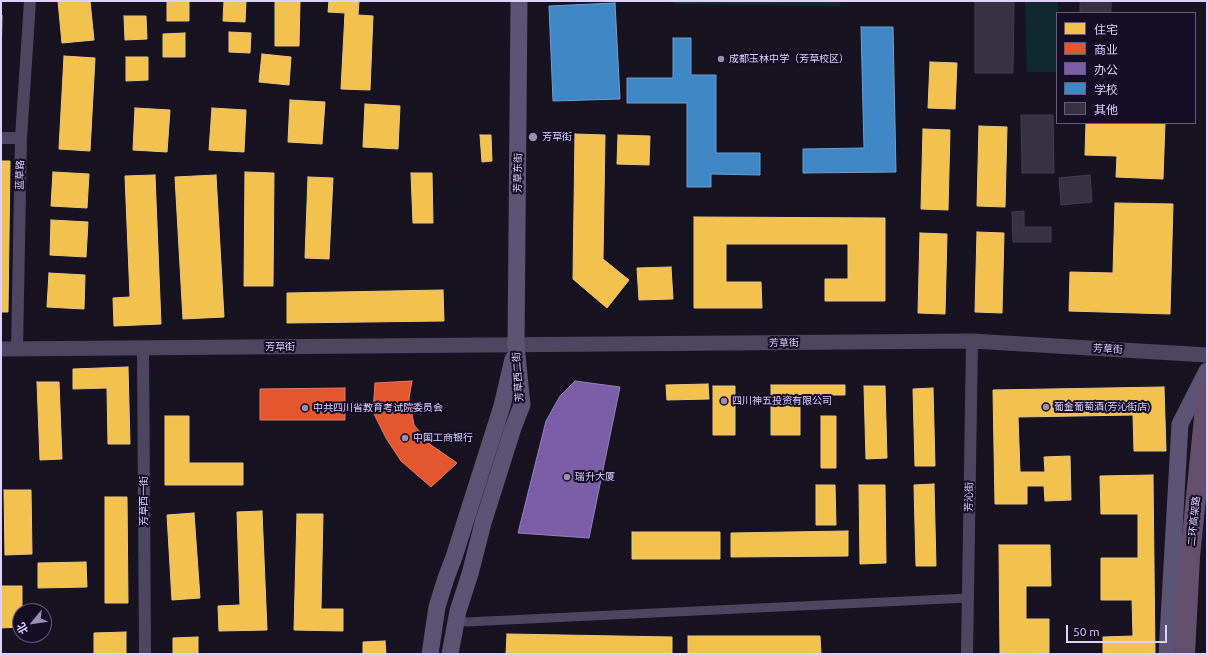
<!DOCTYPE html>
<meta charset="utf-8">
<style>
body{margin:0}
#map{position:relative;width:1208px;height:655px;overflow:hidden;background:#171320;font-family:Ubuntu,"Noto Sans SC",sans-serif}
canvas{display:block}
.frame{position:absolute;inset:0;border:2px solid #dfd2ff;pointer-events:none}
.legend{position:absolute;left:1056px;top:12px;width:140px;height:112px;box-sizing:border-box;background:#150d26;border:1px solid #665c7d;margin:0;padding:5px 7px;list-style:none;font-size:12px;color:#dfd2ff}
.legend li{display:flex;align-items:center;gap:8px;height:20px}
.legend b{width:20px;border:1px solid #665c7d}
.north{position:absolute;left:12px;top:603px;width:40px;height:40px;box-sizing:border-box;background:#150d26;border:1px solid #665c7d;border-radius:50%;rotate:241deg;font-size:11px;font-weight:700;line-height:16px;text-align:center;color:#dfd2ff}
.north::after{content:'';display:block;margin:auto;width:14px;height:18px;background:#998fb1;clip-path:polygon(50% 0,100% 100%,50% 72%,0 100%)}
.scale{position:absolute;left:1066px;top:625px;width:101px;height:18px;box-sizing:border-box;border:2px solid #dfd2ff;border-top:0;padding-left:5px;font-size:12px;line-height:14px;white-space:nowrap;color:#dfd2ff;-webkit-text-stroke:3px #150d26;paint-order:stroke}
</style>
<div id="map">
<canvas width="1208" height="655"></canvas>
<div class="frame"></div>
<ul class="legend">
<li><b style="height:11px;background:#f2c14e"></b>住宅</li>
<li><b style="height:11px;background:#e4572e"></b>商业</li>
<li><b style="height:11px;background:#7b5ea7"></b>办公</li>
<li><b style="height:11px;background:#3f88c5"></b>学校</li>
<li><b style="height:11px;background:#373142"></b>其他</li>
</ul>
<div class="north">北</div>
<div class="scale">50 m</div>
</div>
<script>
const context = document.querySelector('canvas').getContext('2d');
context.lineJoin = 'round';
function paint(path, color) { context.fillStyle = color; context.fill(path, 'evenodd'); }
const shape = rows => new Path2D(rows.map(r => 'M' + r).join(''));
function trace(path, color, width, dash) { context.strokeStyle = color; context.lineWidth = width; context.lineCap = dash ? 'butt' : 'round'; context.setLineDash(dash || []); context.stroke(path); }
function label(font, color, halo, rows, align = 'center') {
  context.font = font + ' Ubuntu,"Noto Sans SC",sans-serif'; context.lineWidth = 4; context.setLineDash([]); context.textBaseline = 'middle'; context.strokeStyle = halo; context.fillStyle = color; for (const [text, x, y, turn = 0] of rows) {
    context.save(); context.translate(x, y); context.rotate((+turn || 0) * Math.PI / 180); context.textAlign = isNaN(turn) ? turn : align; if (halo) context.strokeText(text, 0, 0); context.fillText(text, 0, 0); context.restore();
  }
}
paint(shape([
 [674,1,840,1,840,6,674,4],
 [1025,1,1058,1,1057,72,1027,72]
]), '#10292e');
const homes = shape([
 [58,1,90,1,94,40,62,43,58,1],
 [167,1,189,1,189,21,167,21,167,1],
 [224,1,246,2,245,22,223,21,224,1],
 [275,1,300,1,299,46,275,46,275,1],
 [329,1,359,1,358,15,373,16,370,90,341,89,345,13,328,12,329,1],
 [1,15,2,15,1,64,1,15],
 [124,16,146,16,147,39,125,40,124,16],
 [229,32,251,33,250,53,229,52,229,32],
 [185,33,185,57,163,57,163,34,185,33],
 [262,54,291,57,289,85,259,82,262,54],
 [64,56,95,58,90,151,59,149,64,56],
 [126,57,148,57,148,80,126,81,126,57],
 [930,62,957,63,955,109,928,108,930,62],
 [290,100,325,102,322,144,288,142,290,100],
 [365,104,400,106,398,149,363,147,365,104],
 [135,108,170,110,167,152,133,150,135,108],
 [212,108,246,110,244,152,209,150,212,108],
 [1086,123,1165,123,1163,179,1116,177,1117,156,1085,155,1086,123],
 [979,126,1007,127,1005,207,977,206,979,126],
 [923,129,950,130,948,210,921,209,923,129],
 [575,134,605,135,603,259,629,280,607,308,573,279,575,134],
 [480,135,491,135,492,161,482,162,480,135],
 [618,135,650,136,649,165,617,164,618,135],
 [1,161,10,161,8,312,1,312,1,161],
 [53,172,89,174,87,208,51,206,53,172],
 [245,172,274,173,273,286,244,286,245,172],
 [411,173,432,173,433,223,413,223,411,173],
 [155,175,161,324,114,326,113,298,130,297,125,176,155,175],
 [216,175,224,317,183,319,175,177,216,175],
 [308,177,333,178,329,259,305,258,308,177],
 [1115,203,1173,204,1170,314,1069,311,1070,272,1113,273,1115,203],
 [694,217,885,218,885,301,825,301,825,279,848,279,848,244,726,244,726,282,761,282,762,308,694,308,694,217],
 [51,220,88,222,86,257,50,255,51,220],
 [977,232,1004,233,1002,313,975,312,977,232],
 [920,233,947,234,945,314,918,313,920,233],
 [671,267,673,299,639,300,637,268,671,267],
 [49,273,85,275,84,309,47,307,49,273],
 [443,290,444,321,287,323,287,293,443,290],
 [128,367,130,444,108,444,107,388,73,389,73,369,128,367],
 [37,382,59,382,62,459,40,460,37,382],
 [708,384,709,399,667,400,666,385,708,384],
 [771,385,845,385,845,395,800,395,800,435,771,435,771,385],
 [713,386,735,386,735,435,713,435,713,386],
 [864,386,885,386,887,458,866,459,864,386],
 [1164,387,1166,451,1134,451,1133,415,1018,417,1020,472,1045,472,1044,457,1070,456,1071,500,1045,501,1044,486,1027,486,1027,504,995,504,993,390,1164,387],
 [933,388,935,466,915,466,913,389,933,388],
 [165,416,189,416,189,463,243,463,243,485,165,485,165,416],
 [821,416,836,416,836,468,821,468,821,416],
 [1153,475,1155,654,1103,654,1103,637,1133,636,1132,600,1101,600,1101,558,1138,558,1138,514,1101,514,1100,476,1153,475],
 [934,484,936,566,916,566,914,485,934,484],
 [816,485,835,485,836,525,816,525,816,485],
 [859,485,885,485,886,563,860,564,859,485],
 [4,490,31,490,32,554,5,555,4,490],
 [105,497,127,497,128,603,105,603,105,497],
 [262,511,267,630,219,631,218,606,240,605,237,512,262,511],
 [194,513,200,598,172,600,167,515,194,513],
 [297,514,323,514,321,609,343,609,343,631,294,630,297,514],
 [848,531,848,556,731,557,731,533,848,531],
 [632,532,720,532,720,559,632,559,632,532],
 [999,545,1050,545,1051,586,1026,586,1026,619,1049,619,1049,654,1000,654,999,545],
 [86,562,87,587,38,588,38,563,86,562],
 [1,586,22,586,22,611,20,611,20,627,1,628,1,586],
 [126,632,126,654,94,654,94,633,126,632],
 [507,634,672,637,672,654,506,654,507,634],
 [688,636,820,636,821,654,688,654,688,636],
 [198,637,198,654,173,654,173,638,198,637],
 [385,641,386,654,363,654,363,642,385,641]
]);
paint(homes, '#f2c14e');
trace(homes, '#ecc683', 1);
const shops = shape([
 [412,381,409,398,414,425,431,445,457,463,431,487,401,461,386,438,373,412,375,383,412,381],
 [345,388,345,420,260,420,260,389,345,388]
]);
paint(shops, '#e4572e');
trace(shops, '#e27c6d', 1);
const offices = shape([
 [575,381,620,387,589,538,518,533,546,421,560,396,575,381]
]);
paint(offices, '#7b5ea7');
trace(offices, '#9981c1', 1);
const schools = shape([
 [615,3,620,99,553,101,549,6,615,3],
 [861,27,893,27,896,172,803,173,803,149,864,148,861,27],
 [673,38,691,38,691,75,716,75,716,153,760,153,760,175,711,174,711,187,687,187,687,103,627,103,627,78,673,78,673,38]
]);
paint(schools, '#3f88c5');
trace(schools, '#6f9ed6', 1);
const building = shape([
 [975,1,1014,1,1013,73,975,73,975,1],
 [1080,1,1111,1,1111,13,1080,13,1080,1],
 [1021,115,1053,115,1054,173,1022,173,1021,115],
 [1090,175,1092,202,1061,205,1059,178,1090,175],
 [1024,211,1024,227,1051,227,1051,242,1013,242,1012,212,1024,211]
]);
paint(building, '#373142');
trace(building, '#453d55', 1);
trace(shape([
 [466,622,968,598]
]), '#4d4661', 9);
trace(shape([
 [1,138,21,138],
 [143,348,145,654],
 [17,350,21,138,30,1],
 [967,654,972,341]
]), '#4d4661', 12);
trace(shape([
 [1,349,972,341,1207,355]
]), '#4d4661', 15);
trace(shape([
 [430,654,437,607,446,578,454,557,502,406,513,359],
 [450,654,458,611,470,574,483,523,513,428,522,405,516,345,519,1],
 [1167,654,1180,424,1207,371]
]), '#5b5474', 17);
trace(shape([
 [1185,654,1190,557,1207,388]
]), '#64506c', 20);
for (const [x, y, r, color] of [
 [721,59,4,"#998fb1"],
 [533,137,5,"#998fb1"],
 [724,401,4,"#998fb1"],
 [1046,407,4,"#998fb1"],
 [305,408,4,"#998fb1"],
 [405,438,4,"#998fb1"],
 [567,477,4,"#998fb1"]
]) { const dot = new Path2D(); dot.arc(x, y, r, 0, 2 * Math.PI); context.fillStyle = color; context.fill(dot); trace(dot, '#150d26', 1.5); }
label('10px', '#dfd2ff', '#150d26', [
 ["成都玉林中学（芳草校区）",729,59],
 ["芳草街",542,137],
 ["四川神五投资有限公司",732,401],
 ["葡金葡萄酒(芳沁街店)",1054,407],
 ["中共四川省教育考试院委员会",313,408],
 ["中国工商银行",413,438],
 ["瑞升大厦",575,477]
], 'left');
label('10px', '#dfd2ff', '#150d26', [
 ["芳草东街",518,173,-89],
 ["蓝草路",20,175,-89],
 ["芳草街",784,343,-1],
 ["芳草街",280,347],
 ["芳草街",1108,349,3],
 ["芳草西二街",518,377,-94],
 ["芳沁街",969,497,-89],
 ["芳草西一街",144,501,-90],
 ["二环高架路",1194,521,-84]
]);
</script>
